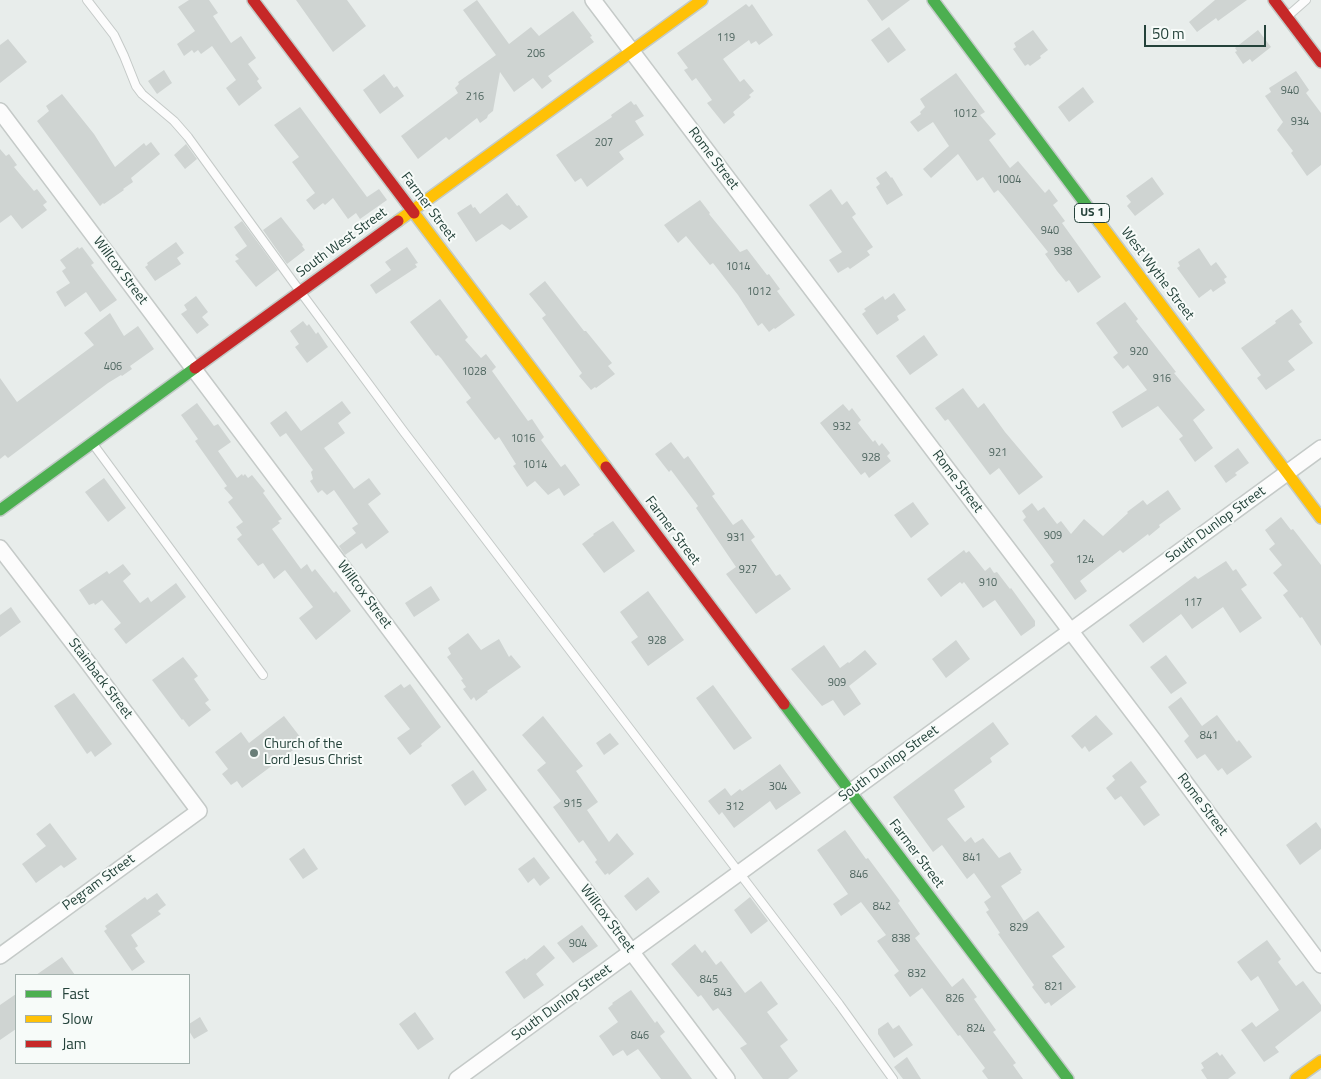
<!DOCTYPE html>
<style>
body{margin:0}
#map{position:relative;width:1321px;height:1079px;overflow:hidden;background:#e8edeb;font-family:"Titillium Web",sans-serif}
canvas{display:block}
.legend{position:absolute;left:15px;top:974px;width:175px;height:90px;box-sizing:border-box;background:#f7fbf9;border:1px solid #a3b1ad;margin:0;padding:6px 9px;list-style:none;font-size:15px;color:#24423a}
.legend li{display:flex;align-items:center;gap:10px;height:25px}
.legend b{width:25px;border:1px solid #a3b1ad}
.scale{position:absolute;left:1144px;top:25px;width:122px;height:22px;box-sizing:border-box;border:2px solid #24423a;border-top:0;padding-left:6px;font-size:15px;line-height:18px;white-space:nowrap;color:#24423a;-webkit-text-stroke:4px #f7fbf9;paint-order:stroke}
</style>
<div id="map">
<canvas width="1321" height="1079"></canvas>
<ul class="legend">
<li><b style="height:6px;background:#4caf50"></b>Fast</li>
<li><b style="height:6px;background:#ffc107"></b>Slow</li>
<li><b style="height:6px;background:#c62828"></b>Jam</li>
</ul>
<div class="scale">50 m</div>
</div>
<script>
const context = document.querySelector('canvas').getContext('2d');
context.lineJoin = 'round';
function paint(path, color) { context.fillStyle = color; context.fill(path, 'evenodd'); }
const shape = rows => new Path2D(rows.map(r => 'M' + r).join(''));
function trace(path, color, width, dash) { context.strokeStyle = color; context.lineWidth = width; context.lineCap = dash ? 'butt' : 'round'; context.setLineDash(dash || []); context.stroke(path); }
function label(font, color, halo, rows, align = 'center') {
  context.font = font + ' "Titillium Web",sans-serif'; context.lineWidth = 4; context.setLineDash([]); context.textBaseline = 'middle'; context.strokeStyle = halo; context.fillStyle = color; for (const [text, x, y, turn = 0] of rows) {
    context.save(); context.translate(x, y); context.rotate((+turn || 0) * Math.PI / 180); context.textAlign = isNaN(turn) ? turn : align; if (halo) context.strokeText(text, 0, 0); context.fillText(text, 0, 0); context.restore();
  }
}
paint(shape([
 [189,0,209,0,218,13,213,16,231,43,241,36,256,58,248,64,259,79,257,81,262,88,239,106,226,88,236,80,212,46,201,54,198,50,194,53,192,50,184,56,177,44,195,31,178,7],
 [296,0,347,0,366,26,333,52],
 [477,0,509,44,531,27,539,36,573,11,592,36,590,37,594,42,548,76,552,81,542,89,533,78,514,92,500,72,493,111,488,115,487,118,480,123,477,118,449,140,446,137,418,159,401,136,458,93,455,88,459,84,458,82,496,55,463,10],
 [867,0,910,0,882,21],
 [1215,0,1247,0,1218,21,1216,18,1197,32,1189,22],
 [746,4,749,7,752,4,773,35,759,45,756,41,751,44,749,40,723,59,740,82,744,79,754,91,749,95,751,97,733,112,735,115,724,124,707,103,712,100,696,78,692,81,684,70,688,68,677,53],
 [889,27,906,50,888,63,871,40],
 [1033,30,1048,50,1040,56,1041,58,1030,66,1028,64,1025,66,1013,49,1016,47,1014,43],
 [1258,30,1271,47,1252,62,1250,59,1243,64,1235,52,1237,51,1235,48],
 [8,39,27,62,0,83,0,45],
 [164,70,172,83,157,94,148,81],
 [1296,71,1309,90,1306,93,1321,113,1321,165,1307,176,1291,153,1293,151,1277,130,1283,122,1265,96,1271,92,1269,88],
 [956,73,985,112,980,115,996,134,989,140,1010,168,1018,161,1045,193,1049,189,1058,201,1053,205,1065,221,1062,223,1101,277,1078,293,1069,280,1066,282,1057,271,1045,254,1048,252,1004,197,998,190,994,193,983,177,977,181,958,154,931,178,923,169,949,146,933,122,918,132,910,122,921,114,920,112,925,107,920,99],
 [384,74,394,88,397,86,404,96,380,114,363,90],
 [1083,87,1094,102,1069,122,1058,107],
 [62,94,94,134,115,167,144,143,146,146,151,142,160,154,131,178,133,182,123,189,124,190,104,204,103,203,100,206,37,121,49,111,46,106],
 [631,101,634,105,636,104,644,116,635,121,644,135,619,152,624,159,587,187,581,178,575,182,556,155,612,117,611,115],
 [300,107,367,197,379,189,387,200,360,219,356,213,348,219,333,198,325,205,323,203,314,210,306,200,315,193,292,162,299,157,274,125],
 [186,144,197,159,185,169,174,155],
 [0,149,6,156,9,154,17,165,14,167,34,191,37,189,47,202,43,205,47,210,22,229,11,215,0,223],
 [886,171,891,178,892,177,903,195,887,205,876,187,880,184,876,178],
 [1152,177,1164,194,1135,216,1127,206,1131,202,1126,196],
 [831,189,842,205,847,201,856,214,852,217,873,247,867,251,870,255,850,269,848,267,838,273,829,260,842,252,809,205],
 [507,193,517,206,519,205,528,217,510,230,502,224,476,242,457,213,471,204,473,208,475,207,480,214],
 [700,200,710,213,709,214,740,252,747,249,767,275,769,274,780,289,777,291,795,315,775,329,774,328,769,332,762,323,758,326,738,295,713,263,710,265,686,236,678,243,664,225],
 [281,217,303,245,302,246,305,250,287,264,263,230],
 [242,221,278,270,256,287,235,261,239,259,235,255,247,246,234,227],
 [176,242,184,253,177,258,181,264,155,281,145,267,148,265,147,263],
 [78,247,79,249,82,247,94,263,91,265,117,300,100,312,86,292,65,307,56,292,70,283,62,271,66,268,60,260],
 [407,247,418,263,415,264,417,267,376,294,370,285,391,270,385,262],
 [1199,248,1211,266,1216,262,1227,277,1224,279,1226,283,1213,292,1211,289,1199,298,1177,268,1180,266,1178,262],
 [545,281,584,331,586,331,612,363,608,366,615,374,596,388,595,387,591,390,579,376,582,373,542,318,546,315,529,294],
 [894,293,906,310,897,316,899,320,877,335,862,314,866,311,864,309,883,296,885,300],
 [196,296,208,312,202,317,209,325,197,334,181,314,187,310,184,305],
 [440,299,468,337,465,340,481,358,486,354,496,367,492,371,528,421,532,419,544,437,541,440,561,467,565,464,576,479,580,485,564,496,559,488,548,495,535,481,527,487,513,466,516,464,499,437,495,440,466,402,471,398,441,358,438,355,436,356,410,322],
 [1125,302,1138,319,1136,321,1176,372,1174,373,1205,410,1193,420,1213,448,1195,462,1179,439,1183,436,1158,406,1122,428,1112,412,1147,390,1128,365,1123,369,1113,357,1118,353,1096,323],
 [1292,309,1302,322,1299,324,1313,343,1288,361,1295,370,1266,390,1257,378,1261,375,1241,348,1276,323,1275,321],
 [110,313,124,336,138,326,154,349,130,366,132,369,122,376,121,375,108,383,8,458,5,455,0,459,0,378,17,402,94,345,84,333],
 [303,321,307,326,309,324,316,334,318,332,328,347,307,363,295,347,299,344,290,331],
 [924,335,938,355,910,375,896,356],
 [963,388,978,408,984,403,1005,432,1043,477,1019,495,999,468,990,475,948,419,945,421,935,408],
 [342,401,351,413,338,423,345,433,324,448,354,489,369,478,381,494,368,504,389,532,366,549,362,543,345,555,339,546,356,533,352,528,358,524,334,490,327,495,322,490,318,493,310,481,313,479,311,472,313,470,286,433,280,437,270,423,286,411,301,431],
 [197,403,214,426,218,424,231,442,218,451,237,478,242,474,243,476,245,474,248,478,252,475,265,491,263,493,282,519,278,521,280,523,272,529,301,569,307,564,312,572,315,569,334,593,336,591,351,611,316,640,299,618,313,607,285,570,274,579,263,563,258,566,237,539,242,535,236,527,243,522,228,502,233,498,224,488,227,486,195,441,198,439,181,415],
 [843,404,849,411,852,408,861,420,858,423,873,442,875,440,879,446,882,443,890,453,887,456,891,461,869,478,865,472,861,475,820,423],
 [671,442,684,459,688,456,715,494,712,496,733,525,742,519,755,537,751,540,776,576,780,574,791,589,756,614,726,574,736,567,696,508,698,506,671,470,669,472,655,454],
 [1238,448,1249,463,1235,473,1237,475,1226,483,1214,466],
 [104,478,126,508,108,522,85,492],
 [1168,490,1181,509,1159,525,1160,527,1149,536,1148,534,1123,553,1120,550,1080,581,1087,591,1075,600,1050,565,1054,562,1023,520,1026,517,1022,511,1032,503,1038,511,1044,507,1057,524,1061,521,1071,534,1084,519,1103,536,1128,513,1127,512,1143,500,1147,505],
 [913,502,929,524,911,538,894,515],
 [1281,517,1291,530,1293,529,1321,565,1321,646,1302,617,1300,618,1283,595,1288,591,1273,573,1282,565,1269,549,1275,544,1265,530],
 [613,521,635,551,604,573,582,544,594,535,593,534],
 [964,550,966,553,969,551,985,571,990,567,994,573,997,572,1010,589,1011,588,1035,621,1035,626,1021,636,995,600,983,608,964,582,962,584,960,582,941,597,927,579],
 [1226,561,1233,571,1236,569,1247,585,1241,589,1262,618,1240,633,1223,607,1192,629,1181,614,1143,643,1129,625,1195,576,1198,579],
 [123,564,131,574,123,581,140,603,148,597,151,602,176,583,186,597,126,644,114,629,121,623,102,600,95,605,94,603,89,605,79,590,107,571,109,574],
 [431,586,440,600,414,617,405,603],
 [648,591,684,640,648,666,631,642,638,637,620,612],
 [11,607,21,622,0,637,0,615],
 [468,633,481,650,499,639,509,657,511,655,521,667,487,691,488,692,476,701,474,697,471,700,463,689,466,687,461,680,463,679,447,657,451,654,448,648],
 [956,640,970,659,946,678,932,659],
 [824,645,840,668,848,662,849,663,865,650,877,664,849,686,861,704,844,716,833,700,822,706,791,669],
 [1166,655,1187,683,1171,694,1150,667],
 [183,657,198,676,194,679,209,700,205,703,211,710,189,727,183,719,182,720,152,680],
 [401,684,404,688,410,684,441,727,421,744,422,746,410,755,397,738,410,729,384,696],
 [713,685,752,738,734,750,696,698],
 [74,693,112,744,95,757,91,751,87,754,54,706],
 [1181,697,1202,726,1217,715,1237,742,1239,740,1252,757,1227,775,1222,768,1218,771,1205,754,1197,759,1184,741,1189,736,1168,707],
 [1096,715,1113,734,1089,752,1085,746,1082,749,1071,736],
 [284,716,304,742,242,788,237,781,231,785,222,774,228,769,215,752,241,732,249,743],
 [543,716,583,766,576,771,598,802,587,810,609,842,617,833,634,854,609,875,608,873,605,875,595,862,597,860,583,840,579,843,553,807,561,801,537,770,546,763,522,735],
 [993,722,1009,744,990,758,992,762,954,790,965,807,947,819,965,842,971,837,975,843,983,838,999,858,1010,852,1022,870,1020,871,1021,873,1001,886,1024,921,1038,911,1065,947,1052,956,1076,987,1051,1006,1049,1002,1045,1004,1032,987,1034,985,998,934,1000,933,986,912,989,910,984,902,991,897,974,873,967,879,942,845,933,852,893,797],
 [610,733,619,744,604,755,596,743],
 [1131,761,1147,782,1140,787,1160,815,1144,826,1121,796,1115,800,1106,788,1115,780,1112,776],
 [780,764,801,793,776,810,770,801,734,828,722,812,719,815,708,801,725,788,731,796,740,789,742,791],
 [473,770,487,790,465,806,451,785],
 [1316,822,1321,829,1321,849,1300,865,1286,845],
 [50,823,77,859,64,868,61,865,36,883,22,864,46,846,36,834],
 [845,830,866,859,868,858,900,901,898,903,920,934,915,938,952,987,963,978,977,997,974,999,996,1030,993,1032,1016,1063,1013,1065,1023,1079,988,1079,982,1071,985,1068,960,1035,958,1036,922,988,910,997,894,975,899,971,877,941,886,935,861,902,841,916,833,904,848,894,817,850],
 [304,848,318,869,303,879,289,859],
 [534,857,550,878,540,886,534,878,528,883,518,869],
 [648,877,660,892,636,911,624,896],
 [157,893,166,905,158,911,161,914,131,935,138,946,135,948,145,962,132,971,104,931,107,929,105,926,145,897,147,900],
 [750,897,768,921,751,934,734,910],
 [582,925,598,946,573,963,557,943],
 [1267,940,1281,959,1278,962,1296,986,1303,981,1321,1005,1321,1011,1275,1047,1279,1052,1264,1062,1241,1030,1252,1022,1256,1027,1279,1010,1258,976,1251,981,1237,962],
 [695,944,702,953,705,950,716,965,721,961,745,993,761,981,778,1004,767,1012,788,1040,780,1046,798,1071,788,1079,763,1079,740,1048,747,1044,718,1008,713,1011,701,995,698,997,671,964],
 [544,945,555,958,536,974,544,985,524,999,505,972,525,958,526,960],
 [62,957,75,975,36,975],
 [631,990,655,1023,657,1021,665,1032,660,1036,692,1079,661,1079,638,1049,627,1056,623,1050,613,1056,599,1036,618,1022,608,1008,613,1004,612,1003],
 [16,994,16,1029,0,1040,0,1005],
 [415,1012,434,1039,418,1050,399,1024],
 [200,1017,208,1031,194,1039,189,1031,189,1024],
 [888,1022,893,1029,899,1025,913,1045,894,1058,878,1034,878,1029],
 [1217,1052,1220,1056,1222,1054,1236,1073,1228,1079,1207,1079,1201,1070,1204,1068,1201,1063],
 [907,1057,921,1079,903,1079,894,1067]
]), '#cfd4d2');
const lane = shape([
 [87,0,114,35,124,56,136,86,142,94,174,121,188,137,291,279,404,432,839,1004,893,1079],
 [1289,15,1306,0],
 [93,444,263,675]
]);
const street = shape([
 [593,0,939,458,1152,738,1321,965],
 [0,111,727,1079],
 [0,548,89,664,199,811,0,956],
 [457,1079,1321,448]
]);
const fast = shape([
 [933,0,1099,222],
 [0,510,195,368],
 [784,704,1068,1079]
]);
const slow = shape([
 [414,213,606,467],
 [398,221,702,0],
 [1099,222,1321,518],
 [1296,1079,1321,1061]
]);
const jam = shape([
 [253,0,414,213],
 [1274,0,1321,62],
 [195,368,398,221],
 [606,467,784,704]
]);
trace(lane, '#c5cac8', 10);
trace(street, '#c5cac8', 18);
trace(fast, '#c3cbc8', 14);
trace(slow, '#c3cbc8', 14);
trace(jam, '#c3cbc8', 14);
trace(lane, '#fcfcfc', 8);
trace(street, '#fcfcfc', 15);
trace(fast, '#4caf50', 11);
trace(slow, '#ffc107', 11);
trace(jam, '#c62828', 11);
for (const [x, y, r, color] of [
 [254,753,5,"#697e78"]
]) { const dot = new Path2D(); dot.arc(x, y, r, 0, 2 * Math.PI); context.fillStyle = color; context.fill(dot); trace(dot, '#f7fbf9', 2); }
label('11px', '#506761', null, [
 ["119",726,38],
 ["206",536,54],
 ["940",1290,91],
 ["216",475,97],
 ["1012",965,114],
 ["934",1300,122],
 ["207",604,143],
 ["1004",1009,180],
 ["940",1050,231],
 ["938",1063,252],
 ["1014",738,267],
 ["1012",759,292],
 ["920",1139,352],
 ["406",113,367],
 ["1028",474,372],
 ["916",1162,379],
 ["932",842,427],
 ["1016",523,439],
 ["921",998,453],
 ["928",871,458],
 ["1014",535,465],
 ["909",1053,536],
 ["931",736,538],
 ["124",1085,560],
 ["927",748,570],
 ["910",988,583],
 ["117",1193,603],
 ["928",657,641],
 ["909",837,683],
 ["841",1209,736],
 ["304",778,787],
 ["915",573,804],
 ["312",735,807],
 ["841",972,858],
 ["846",859,875],
 ["842",882,907],
 ["829",1019,928],
 ["838",901,939],
 ["904",578,944],
 ["832",917,974],
 ["845",709,980],
 ["821",1054,987],
 ["843",723,993],
 ["826",955,999],
 ["824",976,1029],
 ["846",640,1036]
]);
for (const [x, y, w] of [
 [1092,213,35]
]) { const box = new Path2D(); box.roundRect(x - w / 2, y - 9.5, w, 19, 4); context.fillStyle = '#f7fbf9'; context.fill(box); trace(box, '#24423a', 1); }
label('bold 12px', '#24423a', null, [
 ["US 1",1092,213]
]);
label('14px', '#24423a', '#f7fbf9', [
 ["Rome Street",713,159,53],
 ["Farmer Street",428,207,53],
 ["South West Street",342,243,-36],
 ["Willcox Street",120,271,53],
 ["West Wythe Street",1157,274,53],
 ["Rome Street",957,482,53],
 ["South Dunlop Street",1216,525,-36],
 ["Farmer Street",672,531,53],
 ["Willcox Street",364,595,53],
 ["Stainback Street",100,679,53],
 ["South Dunlop Street",889,764,-36],
 ["Rome Street",1202,805,53],
 ["Farmer Street",916,854,53],
 ["Pegram Street",99,883,-36],
 ["Willcox Street",607,919,53],
 ["South Dunlop Street",562,1003,-36]
]);
label('14px', '#24423a', '#f7fbf9', [
 ["Church of the",264,745],
 ["Lord Jesus Christ",264,761]
], 'left');
</script>
